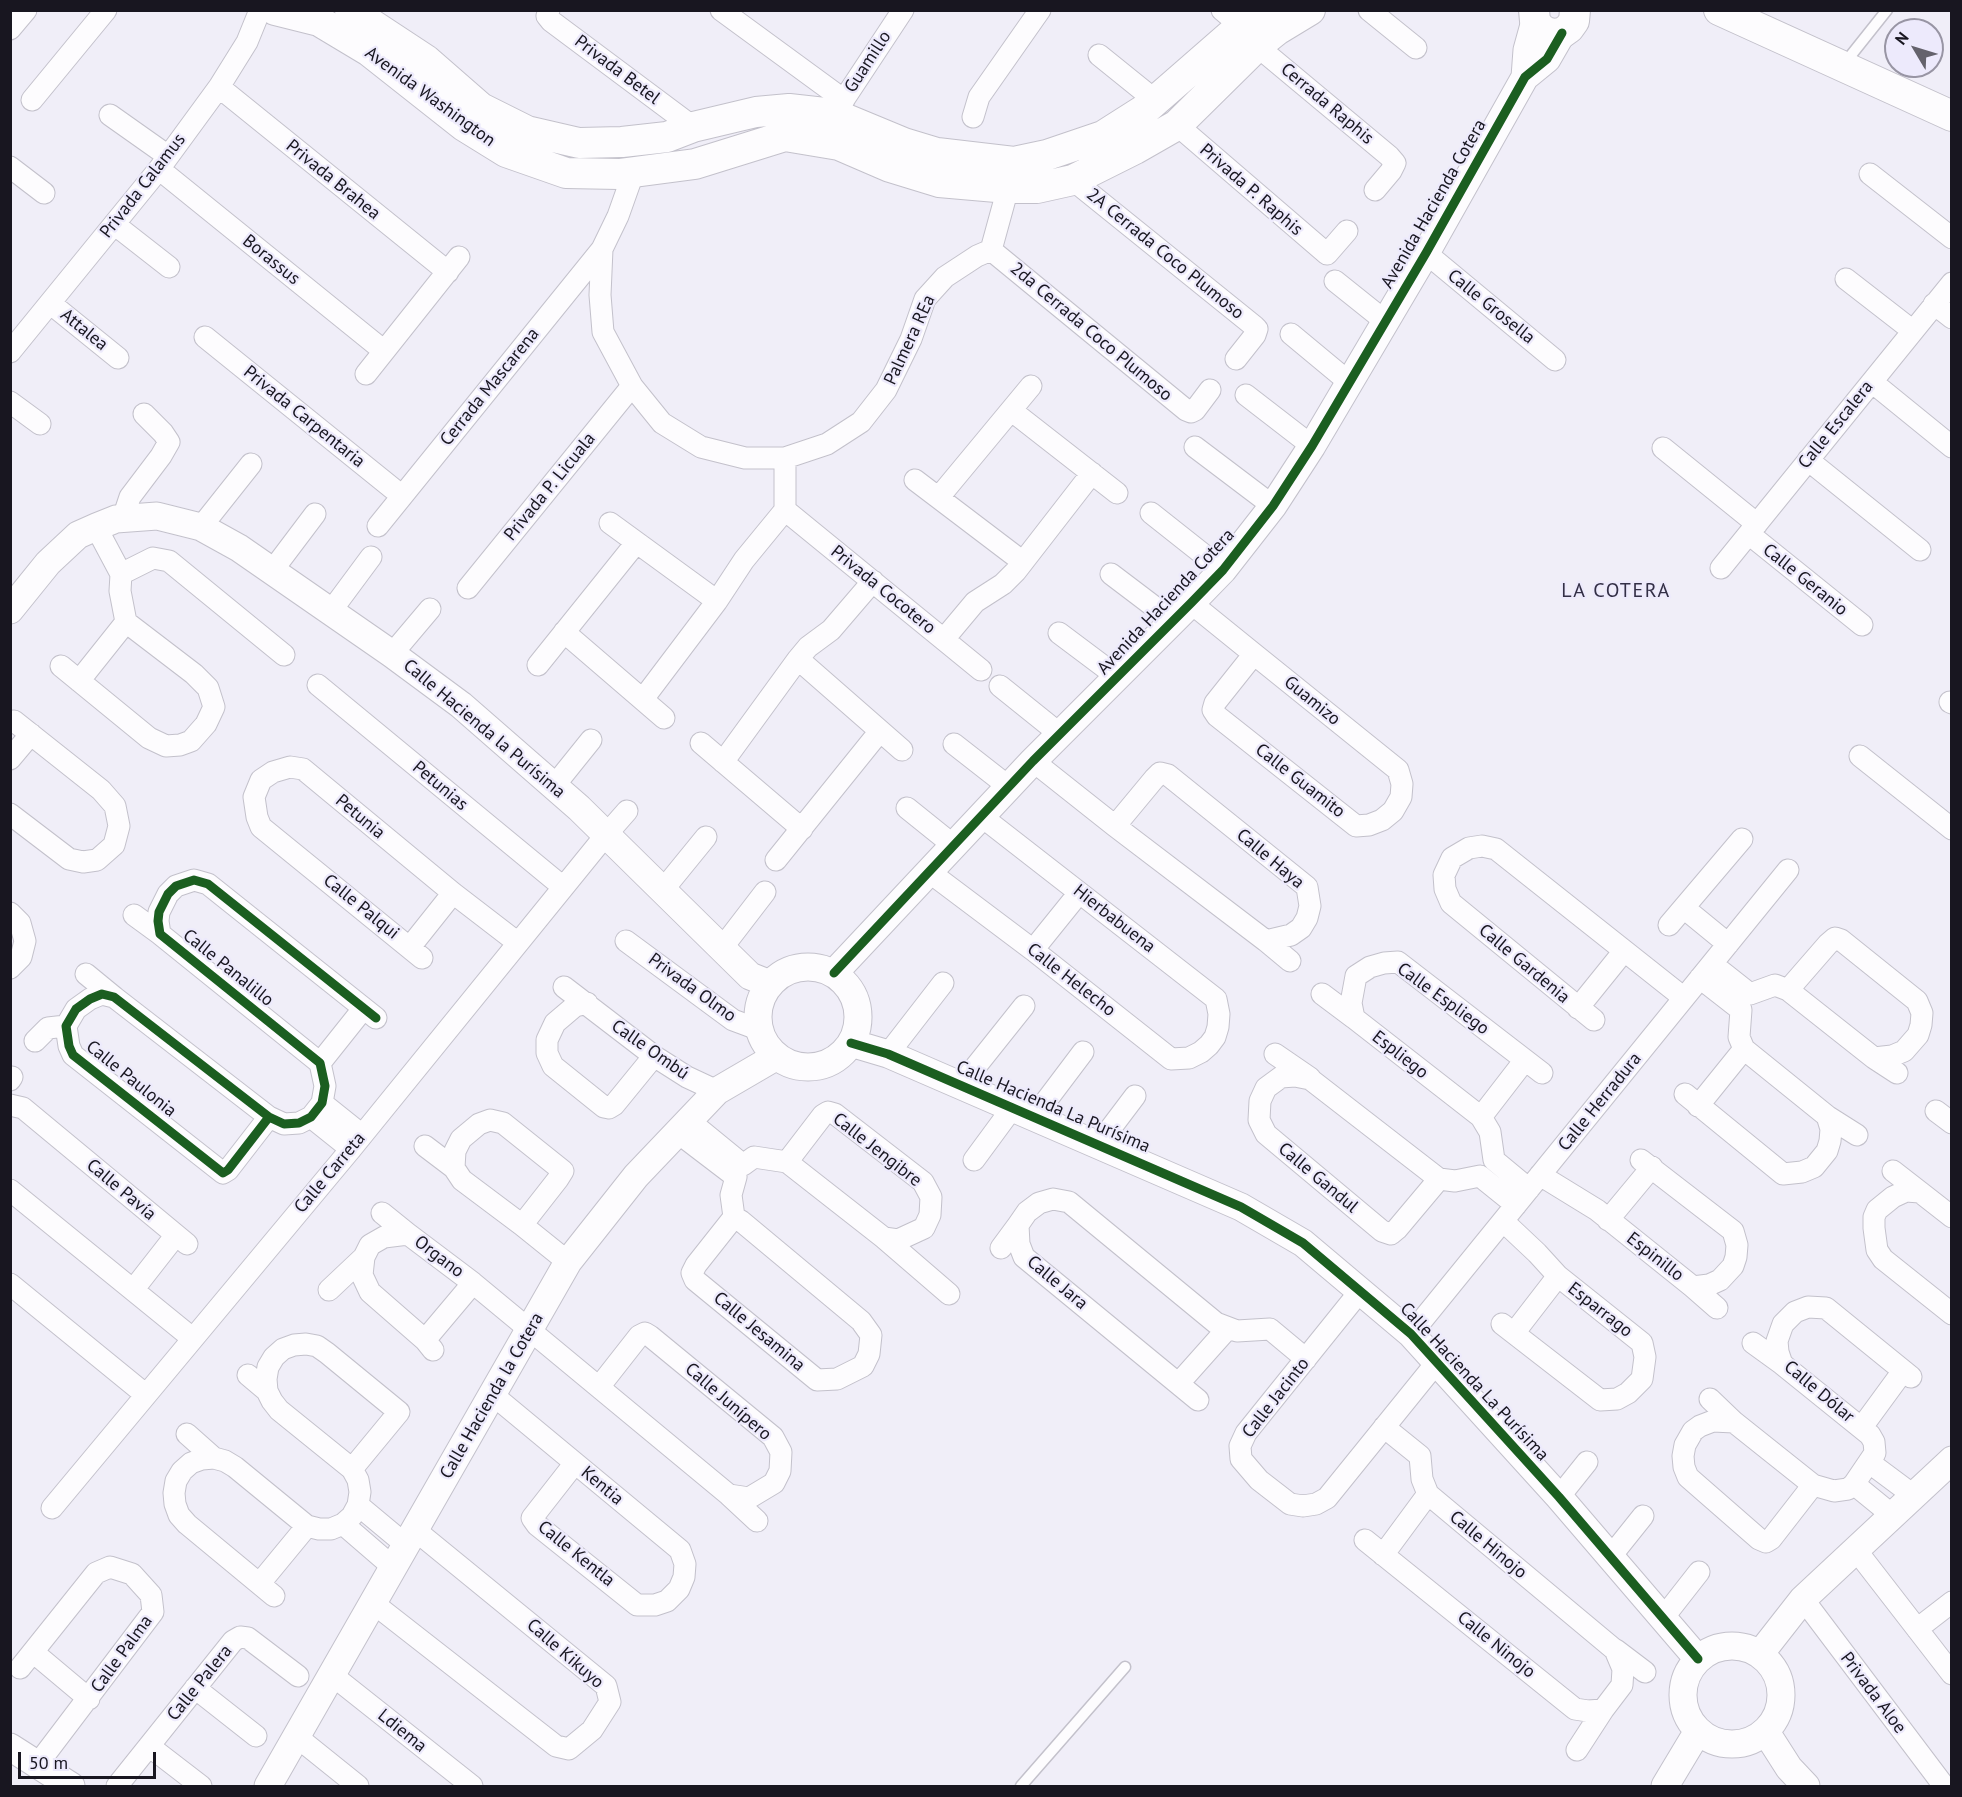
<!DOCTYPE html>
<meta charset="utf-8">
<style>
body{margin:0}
#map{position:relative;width:1962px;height:1797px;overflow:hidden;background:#f0eef8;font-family:"PT Sans",sans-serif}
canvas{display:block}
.frame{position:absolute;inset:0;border:12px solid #181620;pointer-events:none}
.north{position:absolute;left:1884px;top:18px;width:60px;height:60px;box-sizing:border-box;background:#edeafc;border:2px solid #9895a4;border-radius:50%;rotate:308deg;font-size:16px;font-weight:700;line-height:24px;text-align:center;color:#181620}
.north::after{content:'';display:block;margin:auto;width:21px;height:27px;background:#64626c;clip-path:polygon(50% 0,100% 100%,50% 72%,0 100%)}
.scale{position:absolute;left:18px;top:1752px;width:138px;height:27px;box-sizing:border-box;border:3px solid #181620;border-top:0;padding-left:8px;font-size:18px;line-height:21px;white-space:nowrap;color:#181620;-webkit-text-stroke:4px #edeafc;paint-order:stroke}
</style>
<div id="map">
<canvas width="1962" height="1797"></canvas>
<div class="frame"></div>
<div class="north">N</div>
<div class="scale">50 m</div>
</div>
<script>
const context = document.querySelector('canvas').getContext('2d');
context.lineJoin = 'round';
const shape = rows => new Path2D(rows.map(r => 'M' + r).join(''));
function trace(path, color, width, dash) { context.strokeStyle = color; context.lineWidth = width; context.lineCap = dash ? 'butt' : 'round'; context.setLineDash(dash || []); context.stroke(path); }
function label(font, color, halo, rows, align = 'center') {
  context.font = font + ' "PT Sans",sans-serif'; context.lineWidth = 4.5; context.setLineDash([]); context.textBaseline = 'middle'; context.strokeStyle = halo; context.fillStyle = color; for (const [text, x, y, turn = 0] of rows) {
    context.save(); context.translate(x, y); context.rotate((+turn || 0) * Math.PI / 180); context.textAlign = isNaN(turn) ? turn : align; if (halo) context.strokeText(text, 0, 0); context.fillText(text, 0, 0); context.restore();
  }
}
const service = shape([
 [1844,64,1887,10],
 [1021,1786,1125,1667]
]);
const minor = shape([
 [549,10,547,16,551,21,693,127],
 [721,10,844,100],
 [1222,10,1241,26,1257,46,1389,156,1395,163,1391,171,1375,190],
 [1369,10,1416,48],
 [10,29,26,10],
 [1099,55,1156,101],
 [219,87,448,272],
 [32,100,106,10],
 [837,110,903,10],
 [110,115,168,156],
 [973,117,979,97,1040,10],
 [1177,125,1327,254,1347,231],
 [10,167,44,193],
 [159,169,384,351],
 [1870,174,1952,238],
 [1073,180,1254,326,1257,329,1255,335,1236,359],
 [114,224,169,267],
 [602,249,600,295,603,332,632,386,662,423,701,447,745,458,785,458,827,444,861,422,886,390,911,339,925,299,945,277,977,256,991,250,1011,177],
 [991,250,1186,410,1191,412,1195,410,1210,390],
 [1426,253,1555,360],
 [1846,279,1913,331],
 [1335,281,1385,321],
 [50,303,118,358],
 [1934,304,1952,318],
 [1291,334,1350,383],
 [205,337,402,496],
 [10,352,159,169,219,87,247,42,260,10],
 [366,374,459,257],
 [1872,382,1952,447],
 [1246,395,1312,446],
 [10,402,40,424],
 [1012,411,1117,493],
 [1195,447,1273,506],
 [1663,448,1757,524],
 [1808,460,1920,550],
 [915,480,1023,562],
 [939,497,1031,386],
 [785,510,981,670],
 [785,510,785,458],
 [1151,513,1223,570],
 [123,518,130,497,161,456,169,442,163,433,144,414],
 [610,523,717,601],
 [378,526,602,249,618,216,634,171],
 [201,527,251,464],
 [1749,534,1862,625],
 [1721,568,1952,283],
 [272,571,315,514],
 [121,574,153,558,169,561,284,655],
 [1111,574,1173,621],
 [468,588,632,386],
 [1191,603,1254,654,1398,770,1402,784,1401,797,1393,811,1382,820,1369,825,1356,826,1217,716,1213,710,1215,703,1254,654],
 [331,611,371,557],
 [564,632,664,718],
 [1059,633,1119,678],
 [944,639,975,602,1003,584,1016,571,1092,473],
 [392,654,430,609],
 [798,659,902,750],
 [538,665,636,543],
 [61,666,149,738,166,746,180,745,191,741,206,724,214,707,208,688,194,674,126,622,120,591,121,574,96,527],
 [79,681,126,622],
 [318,685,563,887],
 [1000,686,1061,735],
 [643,699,717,601,744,560,785,510],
 [1950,702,1952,703],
 [701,743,802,829],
 [954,744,1009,787],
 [1860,756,1952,829],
 [10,759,31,734],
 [1033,761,1115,826,1266,941,1291,935,1301,928,1307,918,1310,906,1307,887,1168,775,1160,773,1154,779,1115,826],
 [723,762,798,659,808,647,831,630,873,581],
 [554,786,591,740],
 [907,808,953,845],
 [10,814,69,859,83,862,97,860,114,845,119,826,115,806,101,790,14,721],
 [776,860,880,731],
 [928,871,1033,950,1171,1059,1189,1058,1201,1052,1209,1045,1215,1037,1218,1027,1219,1014,1216,999,981,816],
 [662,891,706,837],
 [1684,908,1728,944],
 [10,913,20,923,25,941,21,957,10,968],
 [134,915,160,934],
 [1669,925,1742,839],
 [626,941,733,1020,760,1030],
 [1266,941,1290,961],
 [410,947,453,893],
 [722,948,765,892],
 [1033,950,1079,893],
 [422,958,261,827,257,817,254,797,261,780,273,772,290,767,303,769,453,893,518,943],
 [1712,964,1750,994,1775,985,1788,990,1874,1058,1892,1056,1904,1051,1918,1035,1921,1025,1922,1013,1917,1001,1841,940,1835,938,1828,944,1788,990],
 [86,974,114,997],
 [1700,978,1741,1010,1739,1037,1744,1049],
 [564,987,654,1056,687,1077,717,1091],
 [1322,994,1354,1018],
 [587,1003,575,1006,555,1023,547,1040,547,1053,553,1066,604,1107,609,1108,614,1105,654,1056],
 [1578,1008,1624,951],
 [1594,1020,1451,903,1445,889,1444,875,1452,858,1469,848,1482,846,1496,849,1684,998],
 [35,1041,48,1028,66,1026],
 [888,1054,943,983],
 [1275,1054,1310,1078],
 [1874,1058,1897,1073],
 [320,1063,363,1009],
 [10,1080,12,1077],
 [961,1085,1024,1006],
 [1685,1094,1783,1174,1802,1172,1814,1167,1827,1151,1830,1141,1831,1129,1827,1116,1744,1049],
 [322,1103,362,1135],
 [10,1105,23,1108,187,1244],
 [1698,1106,1744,1049],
 [1936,1111,1952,1123],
 [1827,1116,1857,1135],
 [269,1117,228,1170,223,1173,73,1055,69,1046,66,1026,76,1009,90,999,102,994,114,997,269,1117,284,1124,299,1123,311,1117,322,1103,325,1086,320,1063,160,934,158,921,159,912,168,894,176,886,194,880,208,884,376,1018],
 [311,1117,351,1149],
 [1034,1117,1083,1052],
 [1481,1117,1525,1060],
 [688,1120,743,1165,754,1157,787,1162,884,1238,898,1240,924,1228,930,1215,931,1197,923,1182,835,1114,828,1112,823,1115,787,1162],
 [677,1132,736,1177,731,1195,734,1217,741,1221,861,1321,871,1335,869,1354,863,1366,837,1379,817,1380,695,1280,692,1273,696,1265,734,1217],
 [1098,1145,1135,1096],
 [425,1146,454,1168],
 [974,1160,1013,1107],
 [1893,1171,1920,1192],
 [1540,1175,1597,1210,1693,1287,1709,1285,1720,1280,1733,1266,1736,1257,1737,1245,1733,1231,1641,1160],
 [1439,1179,1397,1229,1391,1234,1382,1231,1266,1134,1259,1120,1260,1101,1266,1088,1281,1077,1295,1076,1310,1079,1439,1179,1455,1181,1480,1176,1516,1205],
 [1529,1189,1494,1160,1490,1132,1481,1117,1354,1018,1351,1003,1356,976,1370,967,1384,963,1398,962,1542,1073],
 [10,1190,192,1338],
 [382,1213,408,1234],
 [1952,1217,1920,1192,1906,1191,1893,1197,1877,1210,1874,1217,1874,1228,1877,1250,1883,1259,1952,1314],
 [1608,1220,1652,1167],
 [522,1225,558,1179,563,1171,503,1123,490,1120,479,1124,461,1139,455,1151,454,1168,462,1180,522,1225,568,1262],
 [884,1238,949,1294],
 [1001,1248,1018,1225],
 [10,1284,146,1395],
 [1693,1287,1717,1308],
 [133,1290,176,1235],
 [329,1290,364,1257],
 [1361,1290,1246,1433,1240,1446,1241,1459,1259,1480,1290,1504,1303,1506,1316,1504,1327,1498,1437,1362],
 [1502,1324,1600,1400,1617,1399,1628,1393,1642,1379,1645,1357,1642,1343,1558,1276,1537,1253,1503,1221],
 [1514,1333,1558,1276],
 [1411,1334,1788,870],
 [425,1340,473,1283],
 [1753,1343,1782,1364],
 [433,1350,425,1340,370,1292,362,1275,364,1257,370,1245,384,1237,408,1234,473,1283,729,1495,749,1498,774,1483,780,1471,781,1452,773,1437,650,1336,645,1333,639,1336,599,1387],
 [248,1375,267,1391],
 [1179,1383,1228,1328],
 [493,1395,680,1550,685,1564,684,1577,679,1589,667,1601,655,1605,637,1605,537,1525,532,1518,575,1463],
 [1710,1399,1734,1422],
 [1198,1400,1024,1257,1019,1244,1018,1225,1027,1212,1039,1203,1053,1199,1069,1202,1216,1323,1237,1331,1270,1329,1306,1359],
 [1862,1427,1903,1371],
 [187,1434,214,1458],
 [1870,1463,1913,1495],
 [1854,1484,1892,1515],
 [1813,1485,1771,1539,1766,1542,1759,1539,1688,1477,1684,1467,1683,1456,1685,1445,1693,1431,1700,1426,1713,1421,1734,1422,1813,1485,1834,1491,1848,1489,1854,1484,1875,1453,1874,1442,1870,1435,1782,1364,1778,1352,1777,1341,1783,1324,1795,1312,1808,1307,1826,1308,1911,1377],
 [729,1495,757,1521],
 [1559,1497,1587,1462],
 [358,1505,406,1545],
 [52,1508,351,1149,605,836,627,811],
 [343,1524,394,1568],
 [1365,1540,1575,1709,1588,1711,1603,1710,1622,1685,1623,1669,1615,1650,1428,1494,1422,1479,1420,1456,1384,1427],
 [1856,1550,1952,1674],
 [1383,1555,1428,1494],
 [1611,1556,1643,1516],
 [260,1583,307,1526],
 [274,1596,187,1524,179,1515,175,1504,174,1493,176,1481,182,1471,191,1463,202,1459,214,1458,225,1461,235,1467,307,1526,319,1529,331,1529,343,1524,352,1516,358,1505,360,1492,358,1480,352,1469,279,1410,272,1401,267,1391,266,1379,268,1367,274,1357,283,1349,294,1345,306,1344,317,1346,327,1353,399,1412,352,1469],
 [1803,1599,1944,1786],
 [373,1603,556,1746,569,1749,592,1730,610,1702,606,1686,415,1530],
 [1663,1618,1699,1572],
 [1917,1629,1952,1602],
 [1616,1650,1645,1672],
 [33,1652,89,1699],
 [20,1668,96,1573,110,1567,132,1574,151,1595,153,1612,37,1765],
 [332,1675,472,1786],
 [195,1688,256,1736],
 [297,1737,358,1786],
 [149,1746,201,1786],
 [1577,1750,1603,1710],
 [117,1786,233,1641,240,1637,248,1638,298,1676]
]);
const tertiary = shape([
 [1525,77,1527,50,1535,21],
 [10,610,48,563,78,535,96,527,116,519,157,516,201,527,239,548,392,654,461,705,579,808,750,976,770,984],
 '758 1017a50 50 0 1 1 100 0a50 50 0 1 1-100 0Z',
 [834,973,1033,761,1191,603,1223,570,1273,506,1312,446,1426,253,1525,77,1547,59,1562,33],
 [851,1043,888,1054,1241,1207,1303,1243,1411,1334,1559,1497,1698,1659],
 '1683 1695a49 49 0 1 1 98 0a49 49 0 1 1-98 0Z',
 [1760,1654,1803,1599,1952,1460],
 [1766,1732,1789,1768,1806,1786],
 [10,1747,71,1786],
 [268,1786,568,1262,636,1176,717,1091,777,1056],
 [1665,1786,1698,1731]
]);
const secondary = shape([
 [275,10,319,21,369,51,464,126,506,152,566,173,619,174,695,164,785,136,839,145,890,167,939,182,1008,188,1037,188,1073,180,1135,149,1177,125,1257,46,1277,30,1310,10],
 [350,10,426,60,481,108,527,131,579,143,622,142,667,137,693,127,756,112,789,109,834,114,904,143,937,153,1014,162,1047,155,1103,136,1147,108,1241,26,1269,10],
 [1534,10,1535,21,1540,28,1546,32,1554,34,1562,33,1569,28,1574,21,1575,10],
 [1719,10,1952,116]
]);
trace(service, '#c3c1cb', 13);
trace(minor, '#c3c1cb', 23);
trace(tertiary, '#c3c1cb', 29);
trace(secondary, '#c3c1cb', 32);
trace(service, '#fdfcfe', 10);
trace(minor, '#fdfcfe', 21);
trace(tertiary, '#fdfcfe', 27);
trace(secondary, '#fdfcfe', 30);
trace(shape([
 [834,973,1033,761,1191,603,1223,570,1273,506,1312,446,1426,253,1525,77,1547,59,1562,33],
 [851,1043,888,1054,1241,1207,1303,1243,1411,1334,1559,1497,1698,1659],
 [269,1117,228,1170,223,1173,73,1055,69,1046,66,1026,76,1009,90,999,102,994,114,997,269,1117,284,1124,299,1123,311,1117,322,1103,325,1086,320,1063,160,934,158,921,159,912,168,894,176,886,194,880,208,884,376,1018]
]), '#1b5e20', 9);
label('18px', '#181620', '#edeafc', [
 ["Guamillo",868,62,-57],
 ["Privada Betel",617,70,37],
 ["Avenida Washington",430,97,36],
 ["Cerrada Raphis",1327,104,40],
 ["Privada Brahea",333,180,39],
 ["Privada Calamus",143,186,-52],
 ["Privada P. Raphis",1251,190,41],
 ["Avenida Hacienda Cotera",1434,204,-60],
 ["2A Cerrada Coco Plumoso",1165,254,39],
 ["Borassus",271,260,39],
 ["Calle Grosella",1491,307,39],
 ["Attalea",84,330,39],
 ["2da Cerrada Coco Plumoso",1091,332,40],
 ["Palmera REa",910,340,-65],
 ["Cerrada Mascarena",490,387,-51],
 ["Privada Carpentaria",304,417,39],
 ["Calle Escalera",1836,425,-51],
 ["Privada P. Licuala",550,487,-51],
 ["Calle Geranio",1805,580,39],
 ["Privada Cocotero",883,590,39],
 ["Avenida Hacienda Cotera",1166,602,-47],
 ["Guamizo",1312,701,39],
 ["Calle Hacienda la Purísima",484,729,40],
 ["Calle Guamito",1300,781,38],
 ["Petunias",440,786,40],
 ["Petunia",360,817,40],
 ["Calle Haya",1270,859,40],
 ["Calle Palqui",361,907,39],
 ["Hierbabuena",1114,919,38],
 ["Calle Gardenia",1524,964,40],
 ["Calle Panalillo",228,968,39],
 ["Calle Helecho",1071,980,38],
 ["Privada Olmo",692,988,36],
 ["Calle Espliego",1443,999,36],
 ["Calle Ombú",650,1050,35],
 ["Espliego",1400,1055,38],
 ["Calle Paulonia",131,1079,39],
 ["Calle Herradura",1600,1102,-51],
 ["Calle Hacienda La Purísima",1053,1107,23],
 ["Calle Jengibre",877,1150,38],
 ["Calle Carreta",330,1173,-50],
 ["Calle Gandul",1318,1178,40],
 ["Calle Pavía",121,1190,40],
 ["Organo",439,1257,37],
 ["Espinillo",1655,1257,38],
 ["Calle Jara",1057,1283,40],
 ["Esparrago",1600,1310,38],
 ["Calle Jesamina",759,1332,40],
 ["Calle Hacienda La Purísima",1474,1382,47],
 ["Calle Dólar",1819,1392,40],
 ["Calle Hacienda la Cotera",492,1396,-60],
 ["Calle Jacinto",1276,1398,-52],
 ["Calle Junípero",728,1402,41],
 ["Kentia",602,1486,40],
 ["Calle Hinojo",1488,1545,40],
 ["Calle Kentla",576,1554,39],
 ["Calle Ninojo",1496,1645,39],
 ["Calle Palma",122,1654,-54],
 ["Calle Kikuyo",565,1654,41],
 ["Calle Palera",200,1683,-51],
 ["Privada Aloe",1873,1693,53],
 ["Ldiema",402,1731,39]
]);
context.letterSpacing = '1.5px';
label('20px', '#332f46', '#edeafc', [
 ["LA COTERA",1616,591]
]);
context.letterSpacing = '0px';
</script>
